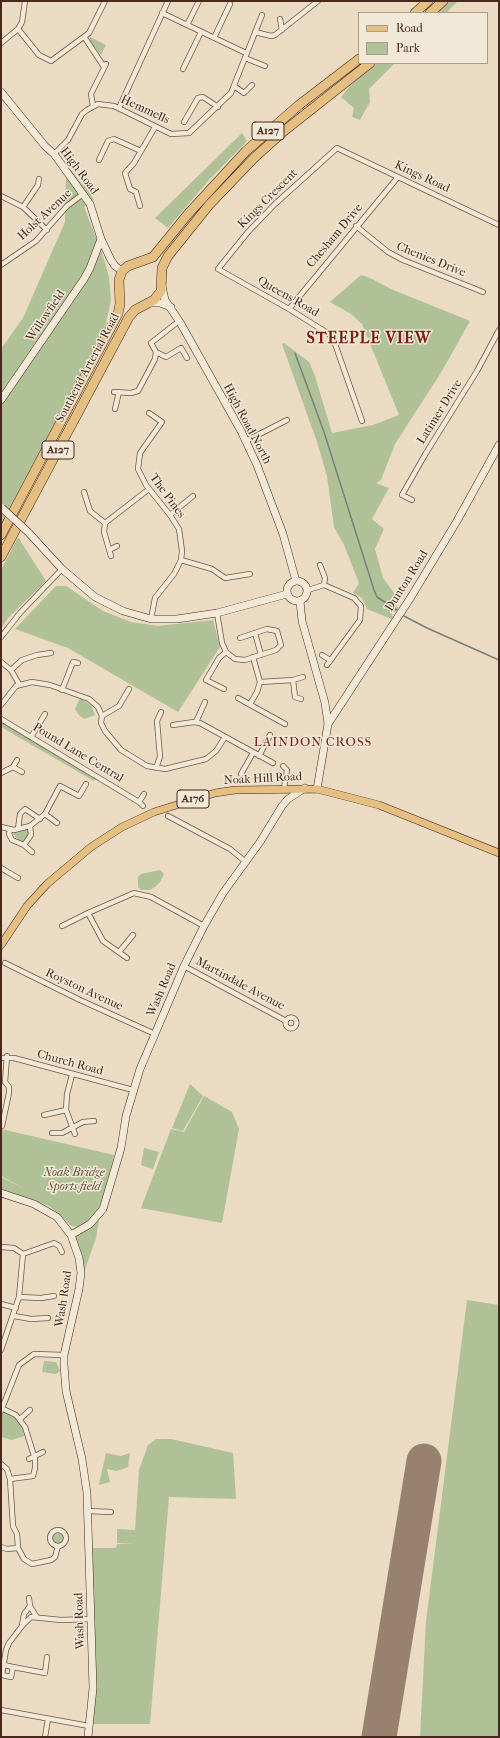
<!DOCTYPE html>
<style>
body{margin:0}
#map{position:relative;width:500px;height:1738px;overflow:hidden;background:#eadbc2;font-family:"IM FELL French Canon",serif}
canvas{display:block}
.frame{position:absolute;inset:0;border:2px solid #46281c;pointer-events:none}
.legend{position:absolute;left:358px;top:12px;width:130px;height:52px;box-sizing:border-box;background:#f1e8d7;border:1px solid #ad9b8c;margin:0;padding:5px 7px;list-style:none;font-size:12px;color:#46281c}
.legend li{display:flex;align-items:center;gap:8px;height:20px}
.legend b{width:20px;border:1px solid #ad9b8c}
</style>
<div id="map">
<canvas width="500" height="1738"></canvas>
<div class="frame"></div>
<ul class="legend">
<li><b style="height:5px;background:#e5be81"></b>Road</li>
<li><b style="height:11px;background:#b0c198"></b>Park</li>
</ul>
</div>
<script>
const context = document.querySelector('canvas').getContext('2d');
context.lineJoin = 'round';
function paint(path, color) { context.fillStyle = color; context.fill(path, 'evenodd'); }
const shape = rows => new Path2D(rows.map(r => 'M' + r).join(''));
function trace(path, color, width, dash) { context.strokeStyle = color; context.lineWidth = width; context.lineCap = dash ? 'butt' : 'round'; context.setLineDash(dash || []); context.stroke(path); }
function label(font, color, halo, rows, align = 'center') {
  context.font = font + ' "IM FELL French Canon",serif'; context.lineWidth = 3; context.setLineDash([]); context.textBaseline = 'middle'; context.strokeStyle = halo; context.fillStyle = color; for (const [text, x, y, turn = 0] of rows) {
    context.save(); context.translate(x, y); context.rotate((+turn || 0) * Math.PI / 180); context.textAlign = isNaN(turn) ? turn : align; if (halo) context.strokeText(text, 0, 0); context.fillText(text, 0, 0); context.restore();
  }
}
paint(shape([
 [439,1,458,1,446,13,434,13],
 [90,37,106,45,101,55,90,41],
 [376,63,395,63,369,89,370,102,360,120,352,117,354,108,341,97,352,84],
 [242,133,247,141,208,181,168,228,155,218],
 [71,170,82,184,86,187,94,200,84,207,103,256,109,277,111,300,103,336,1,530,1,349,23,318,65,222,66,175],
 [361,275,370,278,391,289,470,321,442,371,395,444,381,480,376,483,389,488,372,519,384,529,375,549,383,578,397,597,396,605,398,608,395,612,391,612,394,620,367,609,362,598,353,593,359,583,344,545,334,527,327,476,317,442,282,344,284,343,309,362,315,376,332,433,373,425,399,415,362,324,351,314,330,302],
 [18,537,46,581,9,617,1,628,1,570],
 [56,586,66,586,103,611,131,622,158,626,213,620,220,647,178,712,68,648,15,629],
 [80,698,91,705,95,715,84,719,78,714,75,709],
 [1,722,96,779,94,781,1,727],
 [20,830,28,830,29,835,22,843,12,833],
 [160,870,164,874,160,882,155,887,150,890,141,890,138,887,138,877,141,874],
 [190,1084,203,1096,183,1131,172,1128],
 [204,1096,232,1112,239,1129,222,1223,141,1208,171,1129,184,1132],
 [1,1129,114,1155,109,1177,97,1213,84,1225,76,1227,70,1225,58,1213,47,1205,1,1190,1,1177,27,1190,1,1176],
 [144,1148,159,1152,153,1169,141,1165],
 [100,1215,96,1238,83,1275,74,1234],
 [467,1300,499,1305,499,1737,420,1737,426,1621],
 [44,1361,56,1362,60,1371,56,1374,42,1372],
 [3,1411,21,1421,24,1436,12,1440,1,1437,1,1413],
 [156,1439,171,1439,233,1453,236,1499,169,1497,150,1724,91,1724,90,1548,116,1548,117,1544,135,1544,117,1543,117,1529,135,1530,139,1470,148,1445],
 [106,1453,121,1456,130,1453,128,1467,117,1471,107,1469,110,1482,99,1485],
 '50 1538a8 8 0 1 1 16 0a8 8 0 1 1-16 0Z'
]), '#b0c198');
trace(shape([
 [295,353,324,432,374,590,377,597,397,610],
 [404,616,427,628,499,660]
]), '#797f7c', 1.5);
trace(shape([
 [379,1737,424,1461]
]), '#98826f', 35);
const street = shape([
 [162,13,246,53],
 [280,19,282,30],
 [187,25,199,1],
 [18,29,39,55,51,61,89,33,105,1],
 [255,32,271,36,275,35,318,1],
 [85,38,104,67],
 [214,38,230,4],
 [1,43,18,29,22,22,25,1],
 [245,58,265,66],
 [183,69,201,32],
 [234,86,244,93,252,85],
 [93,106,91,94,106,64],
 [119,108,168,1],
 [184,122,198,98,203,97,218,107],
 [54,154,68,140,82,114,87,110,98,104,114,106,171,134,189,133,231,93,262,15],
 [99,160,108,141,114,139,141,151],
 [1,196,23,207,47,230],
 [140,206,136,192,130,189,125,173,134,163,155,127],
 [23,207,38,185,39,179],
 [356,226,388,252,403,260,483,292],
 [1,265,36,241,67,206,83,194],
 [289,309,398,177],
 [156,352,166,357,181,348,187,358],
 [114,392,131,393,138,391,155,359,156,352,151,343,179,321],
 [115,409,119,392],
 [149,413,162,422,140,453,138,469,146,485,170,515,179,529,182,551,181,560,174,574,155,598,151,619],
 [362,421,334,341,329,334,289,309,218,269,248,232,275,204,337,148,499,225],
 [246,441,287,420],
 [84,492,90,511,105,523],
 [412,500,402,495,426,453,477,371,499,330],
 [170,515,193,496],
 [109,550,117,546],
 [111,556,104,532,105,523,149,489],
 [181,560,212,569,225,578,250,574],
 [320,565,325,578,324,585],
 [308,590,324,585,354,598,361,606,360,620,327,665],
 [217,613,222,643,226,652,235,659,245,660,254,657,276,650,281,645,277,631,267,629,240,638],
 [255,633,261,655],
 [1,637,20,613,62,569],
 [322,655,330,660],
 [1,662,11,670],
 [293,680,295,697,301,699],
 [260,682,293,680,303,677],
 [19,684,11,670,22,660,37,655,51,653],
 [224,689,206,680,219,658,226,652],
 [62,690,73,662,78,663],
 [238,698,285,724],
 [250,704,257,692,260,682,253,657],
 [1,705,16,686,32,682,50,685,89,699,98,707,102,716,101,723,105,731,121,750,147,766,165,769,206,759,216,751,225,737],
 [102,716,119,706,129,689],
 [1,719,139,802,143,806],
 [196,722,205,702],
 [173,725,194,722,200,723,273,763],
 [31,737,45,714],
 [259,756,270,735],
 [283,766,287,770,284,788],
 [13,767,22,772],
 [156,768,160,757,157,721,161,712],
 [1,773,13,767,17,760],
 [241,774,253,753],
 [139,802,144,794],
 [45,814,57,823],
 [168,816,230,849,246,862],
 [30,826,31,835,24,845,32,852],
 [1,827,14,830,30,826,45,814,60,786,79,796,86,784],
 [18,829,20,814,25,809,40,819],
 [10,830,9,834,12,840,24,845],
 [1,868,18,878],
 [88,913,103,941,127,958],
 [62,926,88,913,134,893,151,897,204,926],
 [119,952,133,935],
 [5,963,80,1000,155,1034],
 [184,966,286,1021],
 '285.5 1023a5.5 5.5 0 1 1 11 0a5.5 5.5 0 1 1-11 0Z',
 [1,1058,14,1058,133,1090],
 [72,1075,67,1094,66,1110,75,1134],
 [44,1115,66,1110],
 [2,1126,9,1093,9,1087,5,1082,7,1056],
 [52,1133,62,1133,83,1122,94,1121],
 [1,1247,14,1248,23,1254,19,1297,1,1350],
 [23,1254,54,1243,59,1246,62,1252],
 [19,1297,41,1298,54,1296],
 [1,1304,16,1308],
 [14,1316,31,1319,48,1318],
 [3,1409,16,1415,25,1427,35,1459,35,1468,33,1476,10,1479],
 [1,1411,19,1365,34,1354,64,1355],
 [20,1419,30,1410],
 [29,1459,43,1452],
 [1,1464,7,1469,10,1479,13,1526,17,1534,18,1548,7,1549,1,1547],
 [87,1511,111,1512],
 '50 1538a8 8 0 1 1 16 0a8 8 0 1 1-16 0Z',
 [18,1548,24,1559,32,1564,51,1560,55,1557,58,1546],
 [29,1598,30,1606],
 [22,1625,24,1614,30,1606,36,1616],
 [4,1665,13,1667,11,1677,2,1675,6,1650,9,1643,22,1626,31,1617,61,1620,91,1619],
 [13,1667,45,1673,47,1657],
 [1,1710,89,1726],
 [45,1737,48,1719]
]);
const secondary = shape([
 [1,92,45,146,54,154,90,204,101,239,111,260,115,266,122,271],
 [162,286,165,300,181,324,241,431,257,465,283,534,296,581],
 [150,303,160,303,171,307],
 [1,400,84,279,90,268,101,239],
 [28,532,62,569,95,597,123,611,151,619,177,619,217,613,287,594],
 '287 591a10 10 0 1 1 20 0a10 10 0 1 1-20 0Z',
 [300,601,302,621,325,703,328,724,317,789],
 [328,724,411,597,457,521,499,445],
 [1,1193,34,1204,57,1217,71,1235,79,1258,81,1273,79,1289,64,1355,64,1365,66,1391,82,1459,87,1493,93,1688,88,1737],
 [71,1235,90,1224,103,1209,121,1148,126,1116,140,1069,184,966,204,926,223,893,260,842,282,806,288,799,305,788]
]);
const primary = shape([
 [1,945,27,906,47,884,91,847,122,827,154,812,215,793,235,790,317,789,379,805,499,853]
]);
const highway = shape([
 [415,13,428,1],
 [430,13,443,1],
 [1,535,118,314,120,304,119,280,122,271,128,266,153,257,188,214,246,151,299,105,359,59],
 [1,557,129,317,135,310,154,300,161,291,162,268,168,256,209,205,254,158,284,131,370,63]
]);
trace(street, '#6f5546', 6);
trace(secondary, '#46281c', 8);
trace(primary, '#46281c', 8);
trace(highway, '#46281c', 10);
trace(street, '#f1e8d7', 4.5);
trace(secondary, '#f1e8d7', 7);
trace(primary, '#e5be81', 7);
trace(highway, '#e5be81', 9);
const secondaryBridge = shape([
 [2,508,28,532]
]);
trace(secondaryBridge, '#46281c', 8, []);
trace(secondaryBridge, '#f1e8d7', 7);
for (const [x, y, w] of [
 [268,131,32],
 [58,450,32],
 [193,799,32]
]) { const box = new Path2D(); box.roundRect(x - w / 2, y - 9, w, 18, 3); context.fillStyle = '#f1e8d7'; context.fill(box); trace(box, '#46281c', 1); }
label('bold 11px', '#46281c', null, [
 ["A127",268,131],
 ["A127",58,450],
 ["A176",193,799]
]);
label('12px', '#46281c', '#f1e8d7', [
 ["Hemmells",145,110,25],
 ["High Road",79,171,53],
 ["Kings Road",422,177,25],
 ["Kings Crescent",268,199,-45],
 ["Holst Avenue",45,215,-43],
 ["Chesham Drive",335,236,-50],
 ["Chenies Drive",431,260,22],
 ["Queens Road",288,297,30],
 ["Willowfield",46,316,-56],
 ["Southend Arterial Road",88,368,-62],
 ["Latimer Drive",440,412,-58],
 ["High Road North",247,424,62],
 ["The Pines",167,496,54],
 ["Dunton Road",407,581,-58],
 ["Pound Lane Central",78,753,31],
 ["Noak Hill Road",263,779,-3],
 ["Martindale Avenue",240,984,28],
 ["Royston Avenue",84,990,25],
 ["Wash Road",162,990,-67],
 ["Church Road",70,1063,15],
 ["Wash Road",64,1299,-81],
 ["Wash Road",80,1621,-92]
]);
label('italic 12px', '#604e3b', '#f1e8d7', [
 ["Noak Bridge",74,1173],
 ["Sports field",74,1187]
]);
context.letterSpacing = '1px';
label('13px', '#7a1f14', '#f1e8d7', [
 ["LAINDON CROSS",313,743]
]);
context.letterSpacing = '0px';
context.letterSpacing = '1px';
label('bold 16px', '#7a1f14', '#f1e8d7', [
 ["STEEPLE VIEW",369,339]
]);
context.letterSpacing = '0px';
</script>
